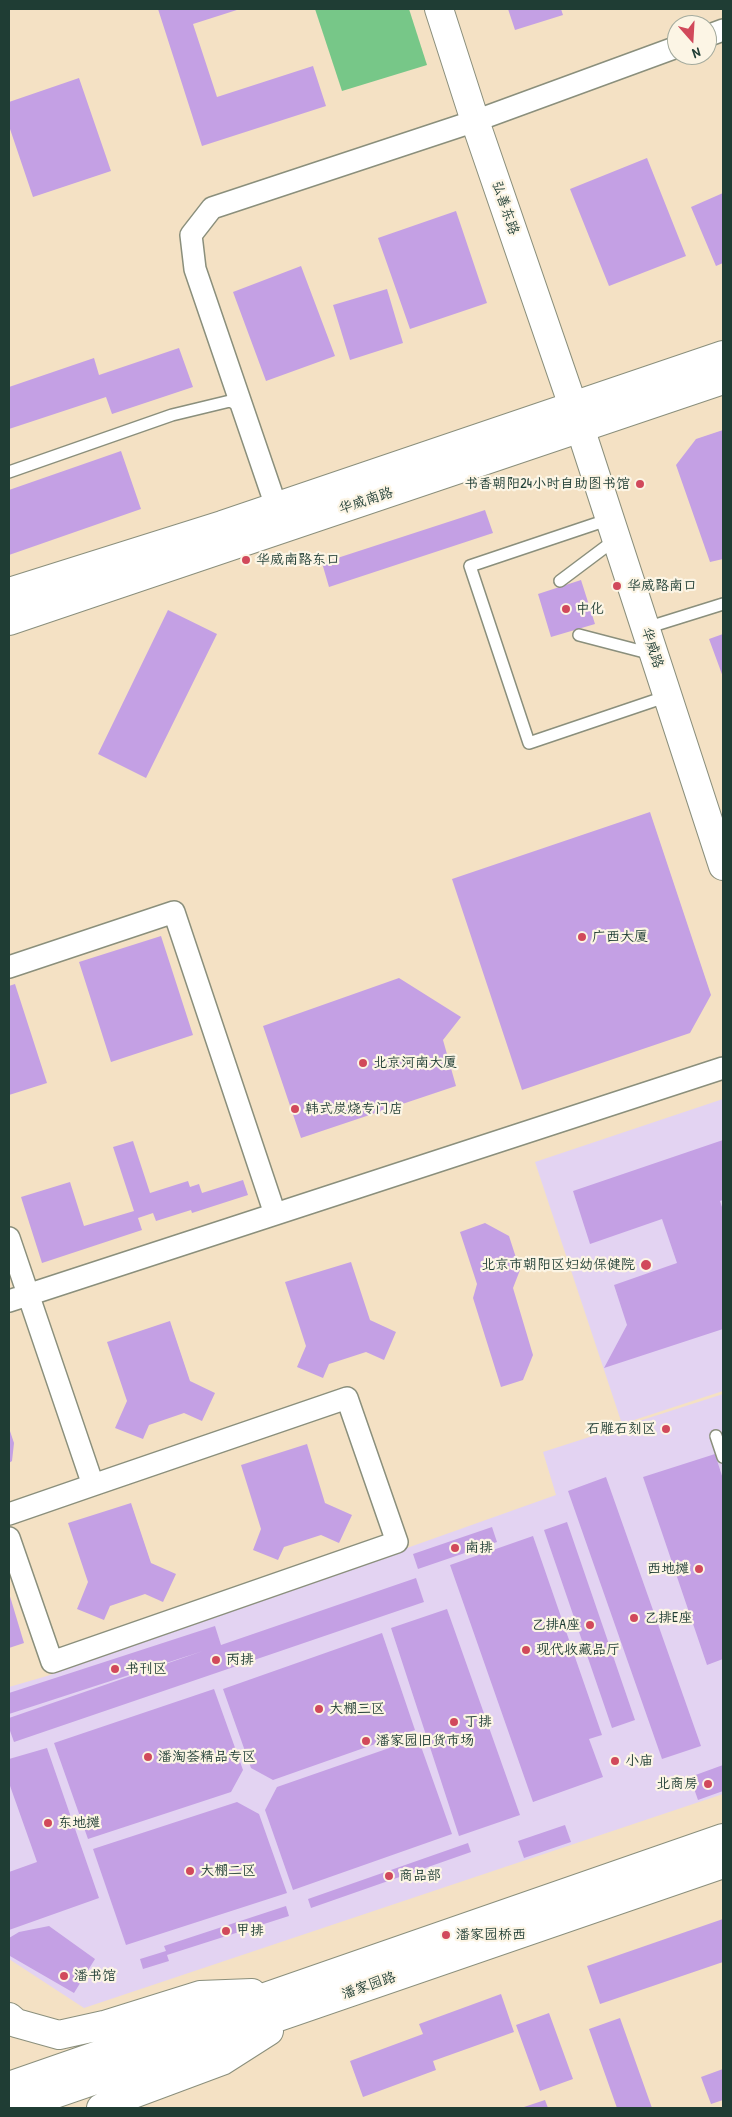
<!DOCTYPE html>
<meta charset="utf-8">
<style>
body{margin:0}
#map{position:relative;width:732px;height:2117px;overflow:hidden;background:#f4e1c4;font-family:"Patrick Hand",sans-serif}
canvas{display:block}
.frame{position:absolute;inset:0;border:10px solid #1f3d34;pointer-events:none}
.north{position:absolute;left:667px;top:15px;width:50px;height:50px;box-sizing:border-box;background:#fcf5e5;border:1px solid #a4ab9e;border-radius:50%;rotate:161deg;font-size:14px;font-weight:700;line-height:20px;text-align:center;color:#1f3d34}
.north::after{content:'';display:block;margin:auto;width:18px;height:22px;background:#d1495b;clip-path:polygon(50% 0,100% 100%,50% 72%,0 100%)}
</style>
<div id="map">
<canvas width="732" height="2117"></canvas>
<div class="frame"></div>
<div class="north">N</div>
</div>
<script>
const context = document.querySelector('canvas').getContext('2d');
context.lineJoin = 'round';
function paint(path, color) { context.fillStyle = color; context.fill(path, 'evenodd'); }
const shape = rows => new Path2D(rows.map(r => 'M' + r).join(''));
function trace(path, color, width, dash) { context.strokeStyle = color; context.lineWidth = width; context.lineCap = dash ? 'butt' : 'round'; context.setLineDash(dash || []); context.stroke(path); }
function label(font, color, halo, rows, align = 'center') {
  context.font = font + ' "Patrick Hand","LXGW WenKai TC",sans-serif'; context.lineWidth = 4.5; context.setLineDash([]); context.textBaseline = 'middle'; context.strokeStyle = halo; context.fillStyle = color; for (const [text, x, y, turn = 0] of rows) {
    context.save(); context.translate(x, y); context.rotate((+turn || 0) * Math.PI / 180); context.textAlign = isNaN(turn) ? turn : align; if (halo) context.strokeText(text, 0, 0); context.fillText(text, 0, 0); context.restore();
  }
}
paint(shape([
 [723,1099,723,1391,622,1424,535,1162],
 [723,1394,723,1794,84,2008,9,1959,9,1687,47,1676,556,1495,543,1452]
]), '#e3d3f2');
paint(shape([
 [315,9,409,9,427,65,342,91]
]), '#77c788');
paint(shape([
 [158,9,240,9,193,24,217,97,313,66,326,106,202,146],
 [508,9,561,9,563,15,515,30],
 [79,78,111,171,33,197,9,126,9,102],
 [647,158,686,256,609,286,570,189],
 [723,193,723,263,716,266,691,207],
 [456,211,487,303,410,329,378,238],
 [301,266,335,356,266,381,233,292],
 [387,289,403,343,350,360,333,305],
 [179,348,193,387,112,414,106,397,9,429,9,387,94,358,99,375],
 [723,430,723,559,710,562,676,465,696,439],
 [121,451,141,509,9,555,9,490],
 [485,510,493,533,329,587,322,563],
 [581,580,595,624,551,637,538,594],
 [168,610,217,634,146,778,98,754],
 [723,634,723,677,709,639],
 [650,812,711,995,690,1033,522,1090,452,879],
 [161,936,193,1035,111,1062,79,962],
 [399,978,461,1017,443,1040,456,1086,301,1138,263,1026],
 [15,984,47,1083,9,1095,9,986],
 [723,1140,723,1200,720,1201,723,1210,723,1329,604,1368,627,1325,614,1285,677,1263,662,1219,590,1244,573,1191],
 [133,1141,150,1193,188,1181,190,1187,199,1184,202,1193,243,1180,248,1195,192,1213,191,1210,156,1221,153,1213,138,1218,142,1230,42,1263,21,1197,70,1182,84,1226,134,1211,113,1147],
 [485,1223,509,1236,520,1270,513,1288,533,1355,523,1380,501,1387,473,1298,477,1284,460,1232],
 [351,1262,370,1320,396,1332,384,1360,366,1352,329,1364,323,1378,297,1367,306,1346,285,1282],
 [170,1321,190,1381,215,1393,202,1421,184,1413,149,1425,143,1439,115,1428,127,1401,107,1342],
 [9,1428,14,1443,12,1461,9,1463],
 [307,1444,325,1503,352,1515,339,1543,321,1535,284,1547,278,1560,253,1550,261,1529,241,1465],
 [715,1454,723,1479,723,1659,707,1665,643,1477],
 [606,1477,701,1746,662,1759,568,1491],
 [131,1503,151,1563,176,1574,163,1602,145,1594,110,1606,104,1620,77,1609,88,1582,68,1523],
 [567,1522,635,1720,612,1728,544,1530],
 [492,1527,497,1542,418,1569,413,1554],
 [533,1536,602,1735,589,1739,603,1777,533,1802,450,1565],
 [416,1578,424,1602,14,1742,9,1728,9,1718,203,1651,9,1714,9,1693,215,1626,221,1645],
 [9,1593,24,1643,9,1648],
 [447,1609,520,1815,459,1836,391,1628],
 [382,1633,415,1730,273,1780,251,1768,223,1689],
 [214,1689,243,1770,231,1792,88,1839,54,1743],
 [418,1738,452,1834,293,1890,265,1810,277,1787],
 [47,1748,99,1898,9,1930,9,1872,37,1862,9,1783,9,1759],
 [723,1765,723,1791,698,1800,690,1777],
 [237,1802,259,1814,287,1893,126,1945,93,1849],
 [565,1825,571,1842,524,1858,518,1841],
 [468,1843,471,1852,311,1908,308,1899],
 [286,1906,289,1916,167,1955,169,1961,143,1969,140,1959,166,1951,164,1946],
 [723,1919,723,1962,600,2004,587,1966],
 [49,1926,95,1959,74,1993,10,1956,9,1938,19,1932],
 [501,1994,514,2032,433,2061,436,2070,363,2097,350,2061,423,2034,419,2024],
 [549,2013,573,2079,540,2091,516,2025],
 [620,2018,652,2108,617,2108,589,2029],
 [723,2069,723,2100,711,2104,701,2077],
 [545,2100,548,2108,521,2108]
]), '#c4a0e4');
const lane = shape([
 [9,472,172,415,230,401,242,407],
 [610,519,470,566,529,743,668,696],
 [560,581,616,539],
 [646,628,723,604],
 [579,635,652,654],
 [716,1436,723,1457]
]);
const street = shape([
 [707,36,723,30],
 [276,506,195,269,191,235,212,208,475,121,677,47],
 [9,967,174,912,275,1214],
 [9,1238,93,1485,347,1398,397,1542,52,1662,9,1538],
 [9,1301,723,1068],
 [9,1514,93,1485]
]);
const secondary = shape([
 [439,9,475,121,573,406,723,866],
 [9,2017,16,2023,59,2035,104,2025,200,1995,252,1993],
 [9,2086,723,1838],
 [14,2108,723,1864],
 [101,2108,112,2102,222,2061,269,2031]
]);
const primary = shape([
 [9,592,222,525,723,355],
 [9,621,723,380]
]);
trace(lane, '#8a8f7c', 14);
trace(street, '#8a8f7c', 24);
trace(secondary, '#8a8f7c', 30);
trace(primary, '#8a8f7c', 30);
trace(lane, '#fff', 11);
trace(street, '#fff', 21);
trace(secondary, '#fff', 28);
trace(primary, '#fff', 28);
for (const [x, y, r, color] of [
 [640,484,5,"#d1495b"],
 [246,560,5,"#d1495b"],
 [617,586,5,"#d1495b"],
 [566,609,5,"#d1495b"],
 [582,937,5,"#d1495b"],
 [363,1063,5,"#d1495b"],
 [295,1109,5,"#d1495b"],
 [646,1265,6,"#d1495b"],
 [666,1429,5,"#d1495b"],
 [455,1548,5,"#d1495b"],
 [699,1569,5,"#d1495b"],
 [634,1618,5,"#d1495b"],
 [590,1625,5,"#d1495b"],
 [526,1650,5,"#d1495b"],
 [216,1660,5,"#d1495b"],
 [115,1669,5,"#d1495b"],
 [319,1709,5,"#d1495b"],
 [454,1722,5,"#d1495b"],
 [366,1741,5,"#d1495b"],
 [148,1757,5,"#d1495b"],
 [615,1761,5,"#d1495b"],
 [708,1784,5,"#d1495b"],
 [48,1823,5,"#d1495b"],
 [190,1871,5,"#d1495b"],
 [389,1876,5,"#d1495b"],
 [226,1931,5,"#d1495b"],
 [446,1935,5,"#d1495b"],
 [64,1976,5,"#d1495b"]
]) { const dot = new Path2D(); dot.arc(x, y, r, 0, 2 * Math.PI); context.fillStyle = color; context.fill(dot); trace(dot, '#fcf5e5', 2); }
label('14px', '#1f3d34', '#fcf5e5', [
 ["弘善东路",505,208,71],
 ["华威南路",366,501,-18],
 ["华威路",652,648,72],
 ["潘家园路",369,1986,-19]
]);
label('14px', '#1f3d34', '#fcf5e5', [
 ["书香朝阳24小时自助图书馆",630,484,"right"],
 ["华威南路东口",256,560],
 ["华威路南口",627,586],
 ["中化",576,609],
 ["广西大厦",592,937],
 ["北京河南大厦",373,1063],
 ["韩式炭烧专门店",305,1109],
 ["北京市朝阳区妇幼保健院",635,1265,"right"],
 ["石雕石刻区",656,1429,"right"],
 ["南排",465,1548],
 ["西地摊",689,1569,"right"],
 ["乙排E座",644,1618],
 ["乙排A座",580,1625,"right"],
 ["现代收藏品厅",536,1650],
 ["丙排",226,1660],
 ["书刊区",125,1669],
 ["大棚三区",329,1709],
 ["丁排",464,1722],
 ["潘家园旧货市场",376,1741],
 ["潘淘荟精品专区",158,1757],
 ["小庙",625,1761],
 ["北商房",698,1784,"right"],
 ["东地摊",58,1823],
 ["大棚二区",200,1871],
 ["商品部",399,1876],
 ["甲排",236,1931],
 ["潘家园桥西",456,1935],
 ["潘书馆",74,1976]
], 'left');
</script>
